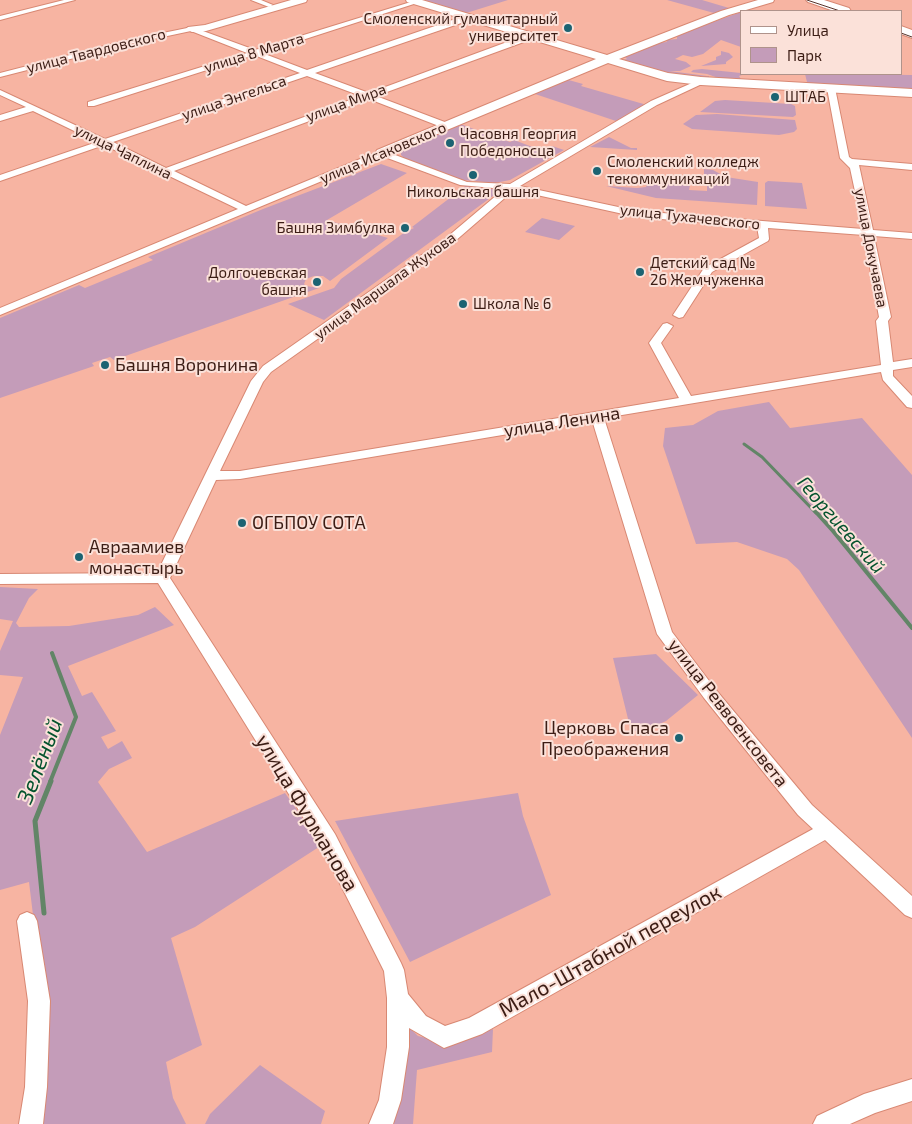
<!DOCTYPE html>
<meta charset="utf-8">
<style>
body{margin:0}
#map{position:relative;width:912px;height:1124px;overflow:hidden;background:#f7b4a2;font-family:"Exo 2",sans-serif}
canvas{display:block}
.legend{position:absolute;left:740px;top:10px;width:162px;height:65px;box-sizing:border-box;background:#fbe1d9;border:1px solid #af938b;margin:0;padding:6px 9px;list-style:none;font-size:15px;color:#3c1d15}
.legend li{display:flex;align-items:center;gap:10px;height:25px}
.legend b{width:25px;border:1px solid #af938b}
</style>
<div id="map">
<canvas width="912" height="1124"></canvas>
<ul class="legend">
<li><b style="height:6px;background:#fff"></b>Улица</li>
<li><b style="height:14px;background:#c49cb9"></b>Парк</li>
</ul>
</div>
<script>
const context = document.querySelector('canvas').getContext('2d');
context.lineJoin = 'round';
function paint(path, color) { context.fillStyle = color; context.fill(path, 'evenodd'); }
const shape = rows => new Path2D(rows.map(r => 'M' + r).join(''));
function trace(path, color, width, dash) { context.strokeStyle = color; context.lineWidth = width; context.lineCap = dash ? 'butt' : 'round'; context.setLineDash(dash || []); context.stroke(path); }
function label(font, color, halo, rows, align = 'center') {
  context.font = font + ' "Exo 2",sans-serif'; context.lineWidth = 4; context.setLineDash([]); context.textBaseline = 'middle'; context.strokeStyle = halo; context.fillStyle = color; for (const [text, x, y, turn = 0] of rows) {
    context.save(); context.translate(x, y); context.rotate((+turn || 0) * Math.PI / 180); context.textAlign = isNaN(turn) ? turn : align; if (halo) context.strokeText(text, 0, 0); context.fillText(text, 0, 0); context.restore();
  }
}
paint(shape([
 [414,0,508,0,463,14],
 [667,0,702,0,729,8,714,13],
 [741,12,741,47,721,40,703,54,692,57,683,55,675,59,686,62,691,66,680,71,669,71,707,76,709,76,709,78,679,77,622,60,627,59,625,57,634,52,657,43,667,42,666,40,677,39,677,35],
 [721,51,729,53,733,57,726,62,726,64,701,66,716,60,716,57,721,55],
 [702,69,741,73,742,75,739,76,741,79,724,80,707,74,691,72,693,70],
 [805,74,912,75,912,92,808,86],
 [565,79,583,84,581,86,647,105,616,121,532,93],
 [725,100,791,104,795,106,796,115,793,117,700,112,715,101],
 [717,114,795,120,797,129,794,132,779,135,692,129,683,124,696,115],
 [460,124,510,142,514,140,543,151,552,146,564,150,510,180,495,183,463,180,405,159,401,155,401,151,404,148],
 [609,137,631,148,637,148,637,150,590,147],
 [381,164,407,173,327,220,388,238,330,281,323,276,314,276,306,279,304,284,306,286,319,288,114,360,110,357,92,363,94,366,0,398,0,318,79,285,85,288,153,260,148,257,263,209],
 [704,169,713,170,726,177,758,182,757,205,656,198,606,186,637,188,646,187,648,182,690,185,689,190,707,191,707,186,712,186,712,179,704,179],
 [768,181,802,183,807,209,765,206,765,183],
 [468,184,501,190,324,320,288,304,334,288,341,279,405,232,414,228,412,227],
 [542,218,575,226,559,240,525,232],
 [769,402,790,428,862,418,912,475,912,738,799,570,787,559,737,542,696,544,663,446,665,428,693,425,718,411],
 [0,587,38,589,29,598,16,623,19,627,69,626,138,615,155,607,174,625,68,666,82,696,92,692,116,731,101,737,108,749,122,741,132,758,109,769,98,782,147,852,285,793,322,845,195,927,171,938,202,1045,166,1062,173,1098,186,1124,42,1124,33,915,29,882,0,890,0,735,23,677,0,675,0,651,13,621,0,619],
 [656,654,698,695,666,721,644,731,631,731,613,658],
 [518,793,523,816,551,895,410,962,335,821],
 [404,1022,418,1036,451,1044,493,1029,492,1052,417,1070,413,1124,391,1124],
 [260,1065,325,1111,321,1124,205,1124,210,1114]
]), '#c49cb9');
trace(shape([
 [744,444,762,457,816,513]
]), '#628567', 3);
trace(shape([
 [815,511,833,531,912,628],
 [50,782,76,717,52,653]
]), '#628567', 4);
trace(shape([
 [44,913,35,821,51,781]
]), '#628567', 5);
const street = shape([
 [64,0,75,0,0,20,0,16,64,0],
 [251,0,261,0,273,5,269,7,251,0],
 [414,1,420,2,262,53,307,70,464,16,470,16,470,20,315,73,369,93,526,35,532,35,532,39,376,96,450,124,450,128,444,128,369,99,174,171,246,206,382,150,467,182,510,184,651,101,701,79,705,81,704,83,657,105,520,186,637,211,863,229,850,168,840,158,827,88,831,86,835,88,849,157,852,159,912,164,912,170,859,165,873,230,912,233,912,239,874,236,891,317,888,321,893,362,912,359,912,367,893,370,893,376,912,396,912,408,907,407,883,380,881,372,604,418,672,632,716,690,812,805,912,896,912,918,905,915,825,840,482,1034,444,1048,409,1028,409,1047,401,1100,393,1124,369,1124,379,1100,387,1047,387,998,384,971,321,846,158,583,0,584,0,574,157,573,251,381,263,366,446,238,504,189,460,185,382,156,0,315,0,308,238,209,165,174,160,174,159,171,104,145,0,181,0,175,97,142,33,111,0,121,0,115,26,107,0,95,0,90,105,139,300,73,254,55,94,106,88,106,88,102,247,53,191,31,125,45,0,77,0,73,124,41,192,27,255,50,414,1],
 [307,76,361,96,166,168,113,142,307,76],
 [514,190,637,217,757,227,759,238,704,268,673,315,679,318,683,317,712,272,768,241,769,239,768,228,864,235,879,317,876,321,881,365,691,396,661,343,673,326,667,323,663,324,649,343,679,398,240,471,220,471,263,382,271,372,454,242,514,190],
 [592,420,657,634,704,698,798,815,813,829,469,1018,445,1026,426,1016,408,994,404,970,401,963,335,834,170,578,216,480,240,479,592,420],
 [27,912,34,915,37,921,50,1001,47,1087,43,1124,19,1124,25,1087,28,1001,17,921,20,915,27,912],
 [912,1079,912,1101,875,1113,850,1124,813,1124,817,1116,864,1094,912,1079]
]);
const secondary = shape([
 [291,0,307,0,306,2,206,31,192,32,186,29,188,27,205,25,291,0],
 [406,0,422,0,607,55,721,11,758,0,774,0,773,2,729,15,619,59,668,73,701,77,912,89,912,97,701,85,667,81,608,63,382,157,375,153,377,150,596,59,407,2,406,0]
]);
const primary = shape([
 [806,0,824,0,849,8,851,11,834,11,808,2,806,0],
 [901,26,912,30,912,38,901,34,901,26]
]);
trace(street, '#d88873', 2);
trace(secondary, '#d88873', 2);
trace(primary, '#d88873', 2);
paint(street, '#fff');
paint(secondary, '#fff');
paint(primary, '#fff');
trace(shape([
 [807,0,840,11],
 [901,33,912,37]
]), '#58332a', 1);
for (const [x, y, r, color] of [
 [568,28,5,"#1c6372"],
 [775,97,5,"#1c6372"],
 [450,143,5,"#1c6372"],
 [597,171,5,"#1c6372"],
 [473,175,5,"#1c6372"],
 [405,228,5,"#1c6372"],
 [640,272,5,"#1c6372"],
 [317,282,5,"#1c6372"],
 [463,304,5,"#1c6372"],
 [105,365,5,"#1c6372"],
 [242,523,5,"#1c6372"],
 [79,557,5,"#1c6372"],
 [679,738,5,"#1c6372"]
]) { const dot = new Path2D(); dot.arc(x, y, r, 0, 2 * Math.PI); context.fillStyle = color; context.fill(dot); trace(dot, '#fbe1d9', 2); }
label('15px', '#3c1d15', '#fbe1d9', [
 ["Смоленский гуманитарный",558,19,"right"],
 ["университет",558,36,"right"],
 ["ШТАБ",785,97],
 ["Часовня Георгия",460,134],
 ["Победоносца",460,151],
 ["Смоленский колледж",607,162],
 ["текоммуникаций",607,179],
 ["Никольская башня",473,192,"center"],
 ["Башня Зимбулка",395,228,"right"],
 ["Детский сад №",650,263],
 ["26 Жемчуженка",650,280],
 ["Долгочевская",307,273,"right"],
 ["башня",307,290,"right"],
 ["Школа № 6",473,304]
], 'left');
label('15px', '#3c1d15', '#fbe1d9', [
 ["улица Твардовского",96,51,-14],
 ["улица 8 Марта",254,53,-17],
 ["улица Энгельса",234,98,-19],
 ["улица Мира",346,103,-20],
 ["улица Чаплина",123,152,26],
 ["улица Исаковского",383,153,-23],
 ["улица Тухачевского",690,217,6],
 ["улица Докучаева",871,248,79],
 ["улица Маршала Жукова",385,286,-36]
]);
label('18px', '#3c1d15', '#fbe1d9', [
 ["Башня Воронина",115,365],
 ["ОГБПОУ СОТА",252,523],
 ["Авраамиев",89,547],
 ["монастырь",89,568],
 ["Церковь Спаса",669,728,"right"],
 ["Преображения",669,749,"right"]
], 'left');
label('18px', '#3c1d15', '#fbe1d9', [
 ["улица Ленина",562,422,-9],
 ["улица Реввоенсовета",728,713,52]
]);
label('italic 19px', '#04532e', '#fbe1d9', [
 ["Георгиевский",841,525,49]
]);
label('21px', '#3c1d15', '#fbe1d9', [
 ["улица Фурманова",307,813,59],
 ["Мало-Штабной переулок",610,951,-29]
]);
label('italic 22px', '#04532e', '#fbe1d9', [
 ["Зелёный",40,761,-69]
]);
</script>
